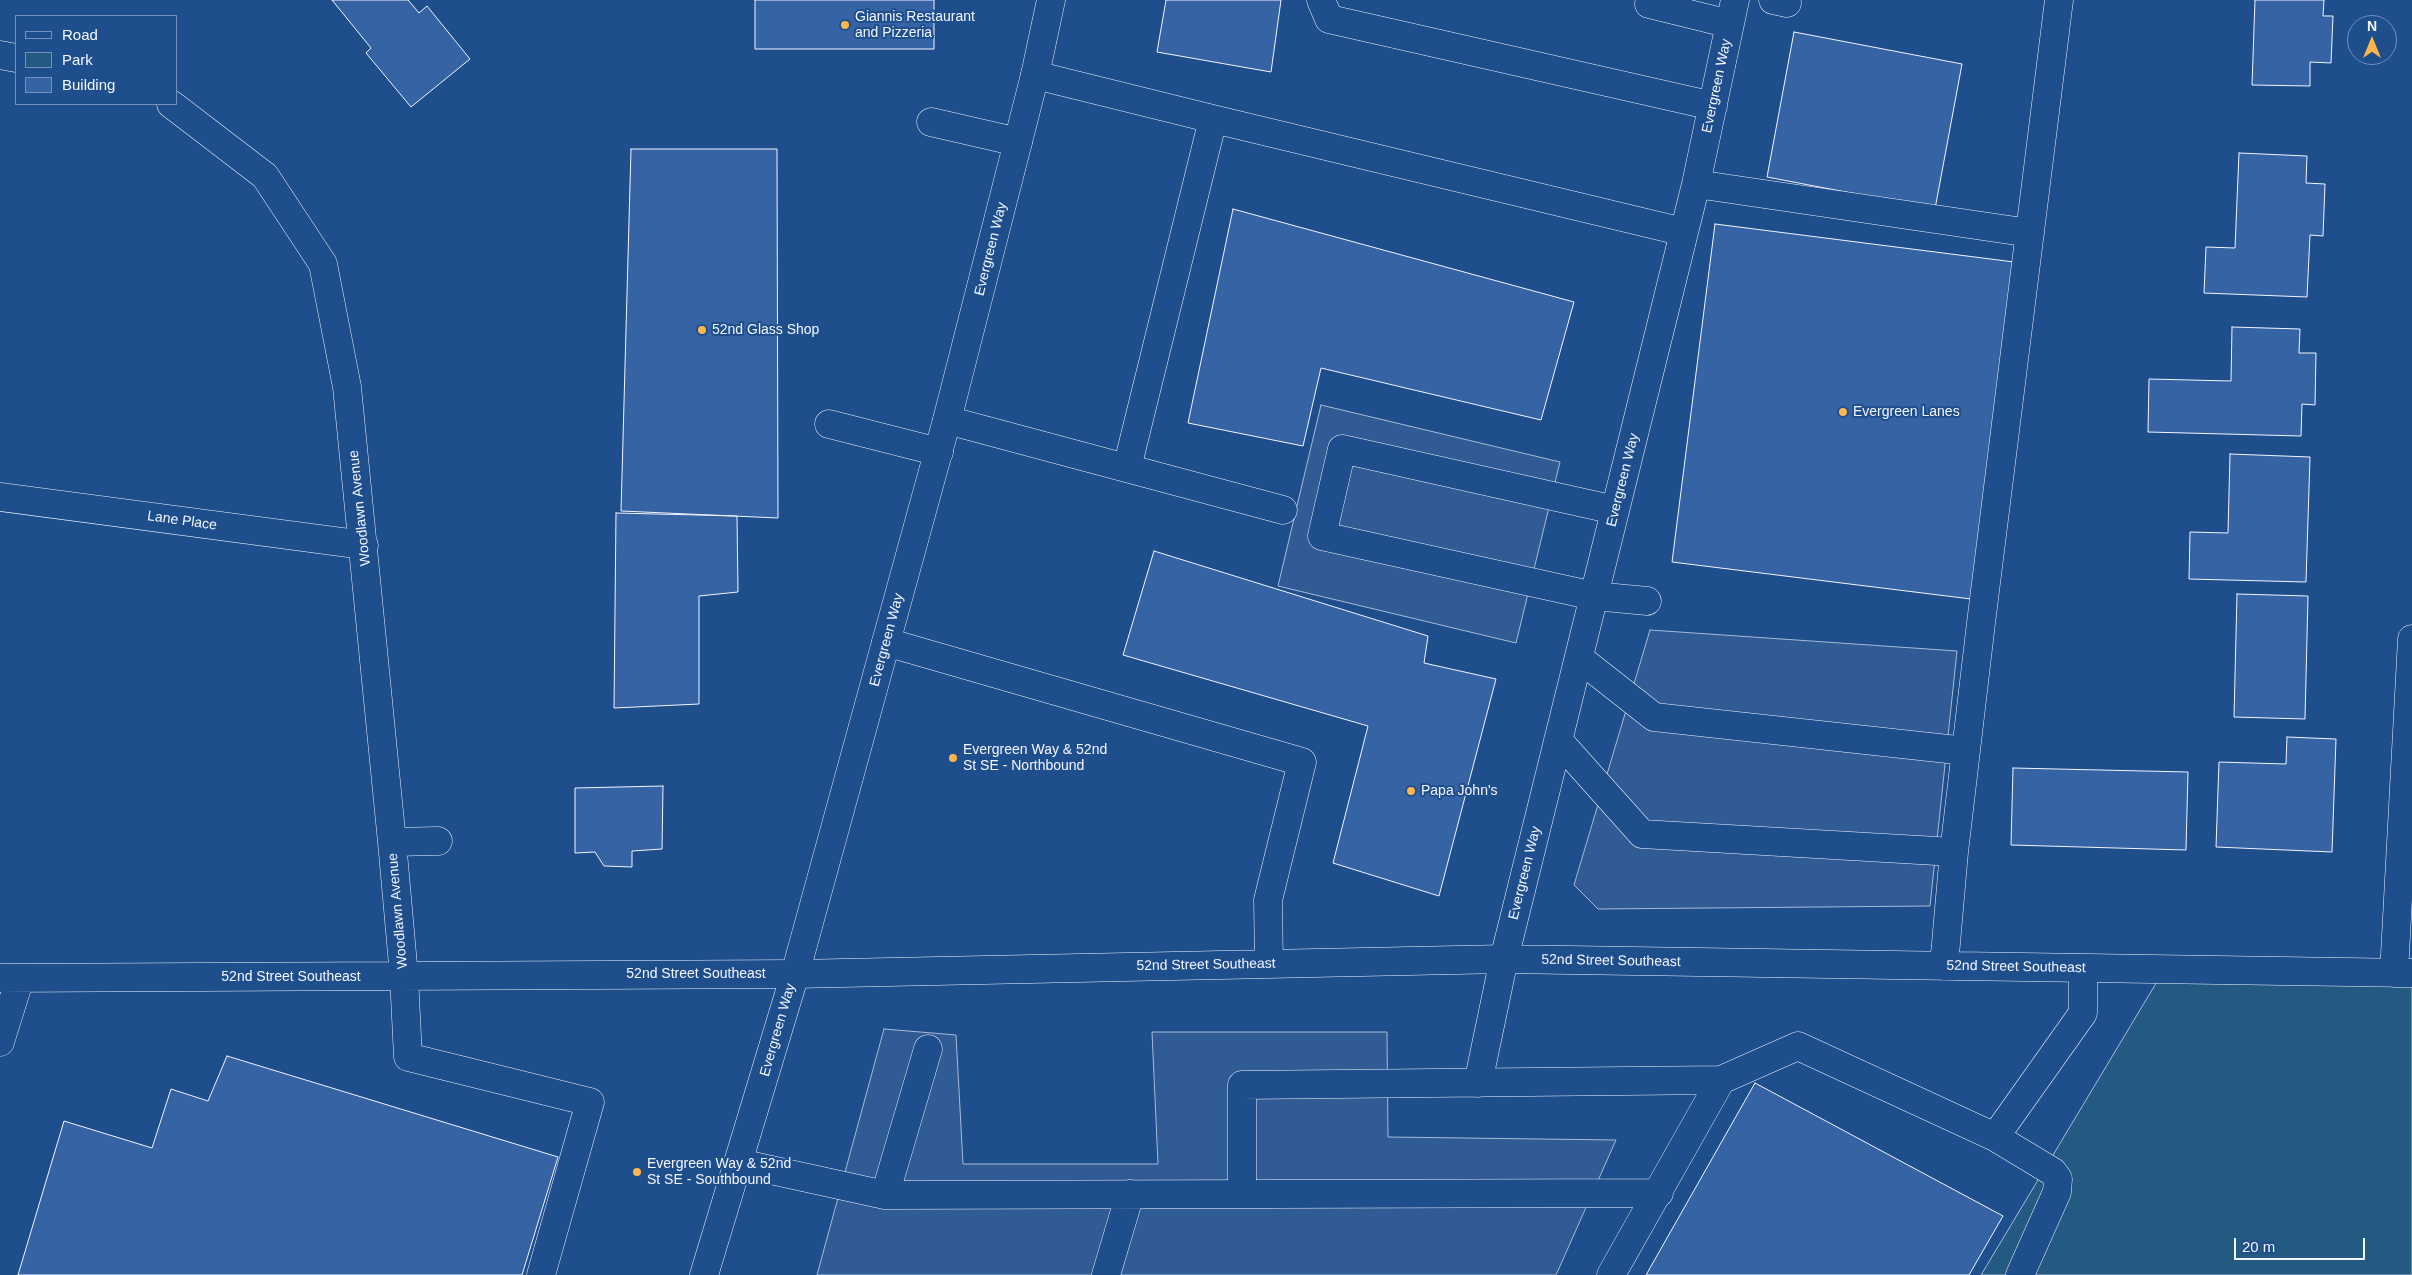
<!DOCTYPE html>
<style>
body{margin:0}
#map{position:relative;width:2412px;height:1275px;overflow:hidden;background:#1f4e8c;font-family:Helvetica,sans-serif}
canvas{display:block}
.legend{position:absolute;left:15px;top:15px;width:162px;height:90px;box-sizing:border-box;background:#1f4e8c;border:1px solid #7391ba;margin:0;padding:6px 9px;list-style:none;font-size:15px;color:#f2f6ff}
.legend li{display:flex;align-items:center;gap:10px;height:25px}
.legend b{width:25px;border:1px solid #7391ba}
.north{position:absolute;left:2347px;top:15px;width:50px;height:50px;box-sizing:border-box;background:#1f4e8c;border:1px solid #7391ba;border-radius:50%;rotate:0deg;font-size:14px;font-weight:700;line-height:20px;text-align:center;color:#f2f6ff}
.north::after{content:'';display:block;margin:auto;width:18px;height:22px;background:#ffb74d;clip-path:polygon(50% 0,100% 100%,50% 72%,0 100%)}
.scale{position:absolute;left:2234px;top:1238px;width:131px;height:22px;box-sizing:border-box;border:2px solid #f2f6ff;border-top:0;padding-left:6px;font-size:15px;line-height:18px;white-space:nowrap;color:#f2f6ff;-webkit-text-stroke:4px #1f4e8c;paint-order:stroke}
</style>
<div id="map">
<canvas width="2412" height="1275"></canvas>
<ul class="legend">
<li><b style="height:6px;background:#1f4e8c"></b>Road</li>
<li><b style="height:14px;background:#245a82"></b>Park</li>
<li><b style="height:14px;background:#3563a3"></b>Building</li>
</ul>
<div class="north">N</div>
<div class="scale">20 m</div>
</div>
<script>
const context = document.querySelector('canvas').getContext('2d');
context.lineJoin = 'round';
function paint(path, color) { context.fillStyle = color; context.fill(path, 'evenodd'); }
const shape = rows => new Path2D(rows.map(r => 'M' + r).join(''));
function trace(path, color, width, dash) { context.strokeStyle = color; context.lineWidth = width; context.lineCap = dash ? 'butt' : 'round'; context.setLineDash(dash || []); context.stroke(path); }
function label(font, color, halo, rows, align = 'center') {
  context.font = font + ' Helvetica,sans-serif'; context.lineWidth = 4; context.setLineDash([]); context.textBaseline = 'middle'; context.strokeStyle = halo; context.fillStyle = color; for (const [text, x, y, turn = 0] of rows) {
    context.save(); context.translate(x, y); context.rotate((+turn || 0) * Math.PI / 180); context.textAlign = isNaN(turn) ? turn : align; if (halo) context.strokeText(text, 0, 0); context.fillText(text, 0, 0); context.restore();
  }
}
const green = shape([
 [2164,970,2412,973,2412,1275,1981,1275,2164,970]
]);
paint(green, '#245a82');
trace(green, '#a8bbd7', 1);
const parking = shape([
 [1321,405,1560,462,1516,643,1278,586,1321,405],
 [1650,630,1957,651,1930,906,1598,909,1574,885,1650,630],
 [884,1029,956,1035,963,1164,1158,1164,1152,1032,1387,1032,1388,1137,1616,1140,1556,1275,817,1275,884,1029]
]);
paint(parking, '#305b95');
trace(parking, '#a8bbd7', 1);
const building = shape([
 [332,0,408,0,419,13,427,6,470,59,411,107,366,53,371,48,332,0],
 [755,0,934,0,934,49,755,49,755,0],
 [1166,0,1281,0,1271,72,1157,52,1166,0],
 [2255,0,2324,0,2323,16,2333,16,2331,63,2310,62,2310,86,2252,85,2255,0],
 [1794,32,1962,64,1935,209,1767,177,1794,32],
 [631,149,777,149,778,518,621,511,631,149],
 [2239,153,2307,156,2306,183,2325,184,2323,236,2310,235,2307,297,2204,293,2206,247,2235,248,2239,153],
 [1233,209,1574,302,1541,420,1321,368,1303,446,1188,423,1233,209],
 [1715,224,2014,262,1971,599,1672,562,1715,224],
 [2232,327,2300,329,2299,353,2316,353,2315,405,2302,404,2301,436,2148,432,2149,379,2231,381,2232,327],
 [2230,454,2310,457,2306,582,2189,579,2190,532,2228,533,2230,454],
 [616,513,737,516,738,592,699,596,699,704,614,708,616,513],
 [1154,551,1428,636,1424,663,1496,679,1439,896,1333,863,1368,726,1123,655,1154,551],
 [2237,594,2308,596,2305,719,2234,717,2237,594],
 [2287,737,2336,739,2332,852,2216,847,2219,762,2286,764,2287,737],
 [2013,768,2188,772,2186,850,2011,845,2013,768],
 [663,786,662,849,632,851,632,867,604,866,595,852,575,853,575,788,663,786],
 [227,1056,558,1157,522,1275,18,1275,64,1121,152,1148,171,1089,208,1101,227,1056],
 [1755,1083,2003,1216,1969,1275,1646,1275,1755,1083]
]);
paint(building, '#3563a3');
trace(building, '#f2f6ff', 1);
const minor = shape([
 [1321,0,1329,19,1713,106],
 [1773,0,1787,3],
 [1649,4,1730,24],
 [0,55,16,58],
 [1035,75,1213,119],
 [171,104,265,176,323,264,347,387,392,842,404,976,408,1057,590,1102,541,1275],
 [931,122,1018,142],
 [1696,184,2030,233],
 [947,420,1283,510],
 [829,424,939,452],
 [1127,468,1213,119,1684,232],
 [0,497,364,545],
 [1615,510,1342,449,1322,536,1594,596,1647,601],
 [886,642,1302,762,1268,900,1269,964],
 [1579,658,1654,717,1966,751],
 [1558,740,1642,834,1954,852],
 [392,842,438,841],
 [1944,966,1954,852,1981,623,2059,0],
 [2394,973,2412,639],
 [0,978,795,974,1504,959,2412,973],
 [0,1042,20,978],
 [1478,1083,1504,959,1696,184,1735,0],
 [1995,1137,2053,1172,2058,1179,2057,1192,2020,1275],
 [739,1163,885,1195,1659,1193],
 [1242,1194,1242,1085,1721,1080,1798,1046,1995,1137,2083,1013,2083,968],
 [885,1195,928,1049],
 [1106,1275,1130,1194],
 [1611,1275,1721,1080]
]);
const major = shape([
 [704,1275,795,974,947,420,1035,75,1051,0]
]);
trace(minor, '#f2f6ff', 29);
trace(major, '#f2f6ff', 29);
trace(minor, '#1f4e8c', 28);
trace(major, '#1f4e8c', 28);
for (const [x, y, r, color] of [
 [845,25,5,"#ffb74d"],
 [702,330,5,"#ffb74d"],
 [1843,412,5,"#ffb74d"],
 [953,758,5,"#ffb74d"],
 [1411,791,5,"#ffb74d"],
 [637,1172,5,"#ffb74d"]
]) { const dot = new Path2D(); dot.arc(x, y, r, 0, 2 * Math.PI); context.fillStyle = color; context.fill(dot); trace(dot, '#1f4e8c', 2); }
label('14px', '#f2f6ff', '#1f4e8c', [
 ["Giannis Restaurant",855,17],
 ["and Pizzeria",855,33],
 ["52nd Glass Shop",712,330],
 ["Evergreen Lanes",1853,412],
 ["Evergreen Way & 52nd",963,750],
 ["St SE - Northbound",963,766],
 ["Papa John's",1421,791],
 ["Evergreen Way & 52nd",647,1164],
 ["St SE - Southbound",647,1180]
], 'left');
label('14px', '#f2f6ff', '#1f4e8c', [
 ["Evergreen Way",1717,86,-78],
 ["Evergreen Way",991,249,-76],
 ["Evergreen Way",1623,480,-76],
 ["Woodlawn Avenue",360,508,-96],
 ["Lane Place",182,521,8],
 ["Evergreen Way",887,640,-75],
 ["Evergreen Way",1525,873,-76],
 ["Woodlawn Avenue",398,911,-95],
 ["52nd Street Southeast",1611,961,1],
 ["52nd Street Southeast",1206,965,-1],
 ["52nd Street Southeast",2016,967,1],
 ["52nd Street Southeast",696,974],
 ["52nd Street Southeast",291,977],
 ["Evergreen Way",778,1030,-74]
]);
</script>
